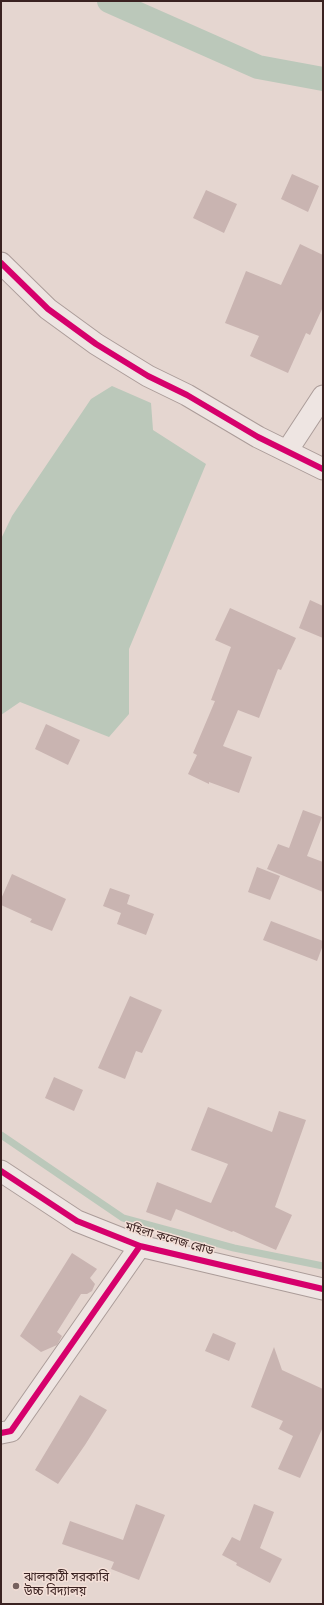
<!DOCTYPE html>
<meta charset="utf-8">
<style>
body{margin:0}
#map{position:relative;width:324px;height:1605px;overflow:hidden;background:#e5d6d0;font-family:Georgia,serif}
canvas{display:block}
.frame{position:absolute;inset:0;border:2px solid #3a2221;pointer-events:none}
</style>
<div id="map">
<canvas width="324" height="1605"></canvas>
<div class="frame"></div>
</div>
<script>
const context = document.querySelector('canvas').getContext('2d');
context.lineJoin = 'round';
function paint(path, color) { context.fillStyle = color; context.fill(path, 'evenodd'); }
const shape = rows => new Path2D(rows.map(r => 'M' + r).join(''));
function trace(path, color, width, dash) { context.strokeStyle = color; context.lineWidth = width; context.lineCap = dash ? 'butt' : 'round'; context.setLineDash(dash || []); context.stroke(path); }
function label(font, color, halo, rows, align = 'center') {
  context.font = font + ' Georgia,"Noto Sans Bengali",serif'; context.lineWidth = 3; context.setLineDash([]); context.textBaseline = 'middle'; context.strokeStyle = halo; context.fillStyle = color; for (const [text, x, y, turn = 0] of rows) {
    context.save(); context.translate(x, y); context.rotate((+turn || 0) * Math.PI / 180); context.textAlign = isNaN(turn) ? turn : align; if (halo) context.strokeText(text, 0, 0); context.fillText(text, 0, 0); context.restore();
  }
}
paint(shape([
 [112,386,151,403,153,430,206,464,129,649,129,714,109,737,20,702,1,715,1,539,12,516,91,399]
]), '#bbc8ba');
trace(shape([
 [1,1135,123,1218,234,1248,323,1266]
]), '#bbc8ba', 7);
trace(shape([
 [109,1,258,67,323,79]
]), '#bbc8ba', 24);
paint(shape([
 [292,174,319,186,308,212,281,199],
 [206,190,237,204,224,233,193,218],
 [300,244,323,255,323,307,310,335,306,333,288,373,250,356,259,336,225,323,246,271,281,285],
 [310,600,323,606,323,638,299,628],
 [230,608,296,638,281,670,278,669,259,718,238,710,223,746,252,757,239,793,209,782,209,784,188,774,197,755,193,753,215,701,211,700,231,647,215,640],
 [46,724,80,740,68,765,35,749],
 [303,810,322,817,307,856,323,862,323,892,267,869,278,844,289,848],
 [257,867,280,876,270,900,248,892],
 [12,874,66,899,52,931,30,922,32,919,1,905,1,899],
 [110,888,130,895,127,904,154,914,146,935,117,924,121,913,103,906],
 [271,921,323,941,323,945,317,961,263,940],
 [130,996,162,1010,142,1053,136,1051,125,1079,98,1068],
 [54,1077,83,1090,74,1111,45,1098],
 [208,1107,272,1132,279,1111,306,1120,275,1207,292,1215,276,1250,233,1231,232,1232,176,1209,171,1221,146,1212,157,1182,211,1203,228,1164,191,1150],
 [72,1253,97,1269,90,1278,95,1284,92,1291,87,1294,81,1294,57,1332,62,1336,57,1345,41,1352,20,1336],
 [213,1333,236,1343,229,1361,205,1351],
 [274,1347,282,1370,323,1389,323,1427,300,1478,278,1469,293,1436,279,1429,283,1421,251,1407],
 [80,1395,107,1410,85,1445,58,1484,35,1470],
 [136,1504,165,1515,139,1580,111,1569,114,1562,62,1544,70,1521,123,1540],
 [254,1504,274,1512,260,1548,282,1559,270,1583,236,1565,237,1563,222,1555,232,1537,240,1541]
]), '#c9b4b1');
const street = shape([
 [1,263,48,309,96,344,148,376,187,395,258,437,323,469],
 [287,451,323,396],
 [1,1171,77,1221,140,1246,323,1289],
 [1,1433,11,1431,140,1246]
]);
trace(street, '#ab9c99', 23);
trace(street, '#eee5e2', 21);
trace(shape([
 [1,263,48,309,96,344,148,376,187,395,258,437,323,469],
 [1,1171,77,1221,140,1246,323,1289],
 [1,1433,11,1431,140,1246]
]), '#d6006c', 6);
for (const [x, y, r, color] of [
 [16,1586,4,"#76615e"]
]) { const dot = new Path2D(); dot.arc(x, y, r, 0, 2 * Math.PI); context.fillStyle = color; context.fill(dot); trace(dot, '#f5e0d8', 1.5); }
label('12px', '#3a2221', '#f5e0d8', [
 ["মহিলা কলেজ রোড",169,1240,16]
]);
label('12px', '#3a2221', '#f5e0d8', [
 ["ঝালকাঠী সরকারি",24,1579],
 ["উচ্চ বিদ্যালয়",24,1593]
], 'left');
</script>
